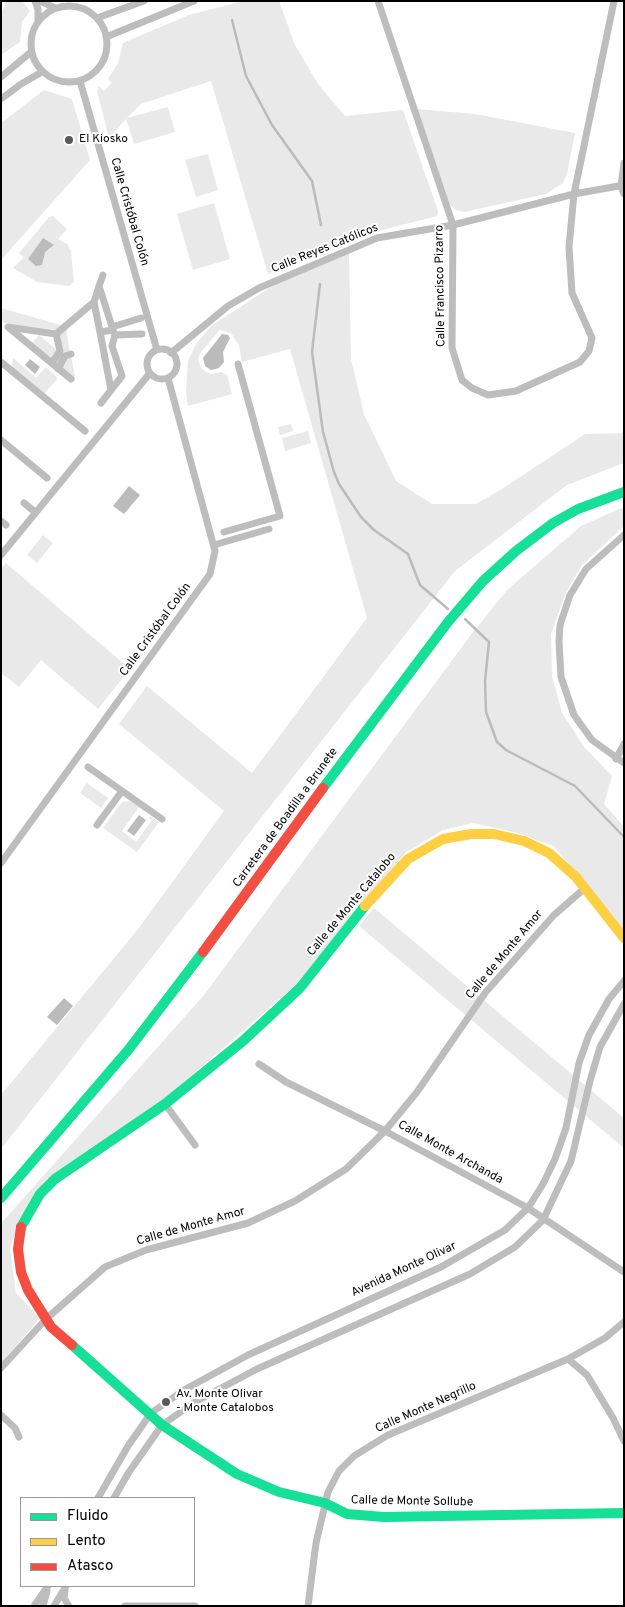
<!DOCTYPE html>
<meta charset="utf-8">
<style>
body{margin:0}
#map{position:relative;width:625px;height:1607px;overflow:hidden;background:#fff;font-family:Overpass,sans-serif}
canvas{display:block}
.frame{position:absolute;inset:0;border:2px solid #000;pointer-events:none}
.legend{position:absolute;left:20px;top:1497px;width:175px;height:90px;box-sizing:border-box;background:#fff;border:1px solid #999;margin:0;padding:6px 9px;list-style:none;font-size:15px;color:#000}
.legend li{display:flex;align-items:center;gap:10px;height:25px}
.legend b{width:25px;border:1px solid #999}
</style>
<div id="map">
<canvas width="625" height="1607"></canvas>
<div class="frame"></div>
<ul class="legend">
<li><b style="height:6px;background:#16e098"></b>Fluido</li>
<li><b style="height:6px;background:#ffcf43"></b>Lento</li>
<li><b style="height:6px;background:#f24e42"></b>Atasco</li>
</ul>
</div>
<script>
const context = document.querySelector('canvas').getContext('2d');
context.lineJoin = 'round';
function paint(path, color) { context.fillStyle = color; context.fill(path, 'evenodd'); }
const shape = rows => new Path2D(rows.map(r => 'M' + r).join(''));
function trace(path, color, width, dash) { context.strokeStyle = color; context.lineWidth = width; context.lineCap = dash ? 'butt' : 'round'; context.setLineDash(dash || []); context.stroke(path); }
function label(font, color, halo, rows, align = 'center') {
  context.font = font + ' Overpass,sans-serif'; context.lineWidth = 4; context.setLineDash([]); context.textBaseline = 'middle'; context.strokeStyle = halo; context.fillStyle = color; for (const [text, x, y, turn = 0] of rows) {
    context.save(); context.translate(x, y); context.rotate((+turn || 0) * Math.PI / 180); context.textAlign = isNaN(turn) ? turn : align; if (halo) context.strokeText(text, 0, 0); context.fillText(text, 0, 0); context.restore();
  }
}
paint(shape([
 [6,1,22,1,30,11,22,22,20,42,1,55,1,16],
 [243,1,279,1,295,45,318,84,345,116,403,110,438,211,437,216,355,237,268,274,211,81,141,104,127,118,168,107,175,132,134,144,126,119,109,138,97,91,99,86,104,91,112,83,108,79,118,63,123,43,189,15],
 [44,90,72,99,90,160,1,260,1,123],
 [417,109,475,114,575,133,567,174,563,183,546,194,464,212,456,210,450,205],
 [208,154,218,190,196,197,185,160],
 [214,203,230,259,193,270,177,214],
 [53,216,67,229,58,239,67,244,71,251,74,282,69,286,37,282,13,268,24,257,19,253,49,217],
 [349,253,351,359,364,414,396,481,432,504,476,504,502,489,585,434,624,433,624,463,567,485,455,571,1,1149,1,1095,139,928,224,811,119,724,147,686,252,773,367,618,290,349,242,362,239,345,231,333,220,330,200,353,198,360,201,368,206,372,212,374,221,372,227,375,232,394,188,406,186,392,188,361,196,344,211,326,271,287,311,267],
 [1,308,64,326,57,330,5,323,1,319],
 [66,329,70,353,58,367,55,364,58,336],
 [39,335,58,351,50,360,31,344],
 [71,356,75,376,73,379,60,368,66,357],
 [13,358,36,378,46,367,58,378,44,394,14,370,12,366],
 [291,424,293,431,280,435,278,427],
 [308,431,311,443,285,451,282,438],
 [624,507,624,526,582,565,566,592,551,634,552,676,562,713,585,748,612,776,604,804,624,827,624,930,554,846,514,832,473,823,443,830,406,852,298,983,162,1101,38,1191,19,1220,10,1249,16,1293,40,1318,1,1363,1,1224,4,1220,204,995,470,636,507,590,581,526],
 [43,535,53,543,37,563,27,555],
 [6,563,130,669,98,709,41,660,19,687,1,673,1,569],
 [87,783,108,798,101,808,80,793],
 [130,801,139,807,122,831,136,842,152,820,149,818,150,816,159,822,137,852,103,828,122,802],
 [374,908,624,1118,624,1148,359,926]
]), '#e9e9e9');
paint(shape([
 [43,238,54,245,45,252,42,265,36,266,28,259],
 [222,334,228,335,230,338,223,352,224,362,219,368,211,370,205,366,203,358],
 [30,359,40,367,35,374,25,365],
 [129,486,140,495,124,514,113,506],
 [139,815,146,820,134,836,127,831],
 [64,998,73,1006,57,1025,47,1017]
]), '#bbb');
trace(shape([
 [232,20,246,76,272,125,312,181,321,225],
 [320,284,312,352,323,432,334,472,339,484,361,517,374,530,408,554,420,585,448,609],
 [465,619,489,642,485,681,486,712,497,742,506,750,575,786,624,837]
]), '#bbb', 2.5);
trace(shape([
 [35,1,38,9,38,21],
 [40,1,55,8],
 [378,1,453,225,452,348,462,380,472,388,488,395,516,391,580,362,589,351,592,338,572,293,569,247,574,194,614,1],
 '31 44a38 38 0 1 1 76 0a38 38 0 1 1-76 0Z',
 [97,18,144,1],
 [106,37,194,1],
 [1,77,31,52],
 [80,81,157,350],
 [1,99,21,84,42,72],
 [624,163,621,186,624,194],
 [103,275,99,286,114,333],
 [99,286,94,302,100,332],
 [112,327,141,318],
 '147 364a15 15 0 1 1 30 0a15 15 0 1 1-30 0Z',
 [171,353,228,306,259,288,377,238,453,225,574,194,624,185],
 [1,362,85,431],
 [52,363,60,351,56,334],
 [58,369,65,356,71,354],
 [71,379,8,327,56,334,94,302],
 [111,390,100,332,113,330],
 [101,403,122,376,112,346,115,335,142,334],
 [1,440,47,478],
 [24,503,35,512],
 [1,521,6,525],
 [224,532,280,516,238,364],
 [624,535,586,569,570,595,560,625,559,642,561,677,574,715,592,740,624,763],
 [214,545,269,529],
 [1,555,150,373],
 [616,759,624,744],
 [88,767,162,819],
 [97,825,122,791],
 [1,863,210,574,215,551,168,378],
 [259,1064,286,1082,385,1131,528,1208,624,1272],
 [165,1104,195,1145],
 [568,1359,587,1375,613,1418,624,1441],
 [1,1368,46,1319,105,1267,146,1250,248,1223,295,1201,346,1169,385,1131,417,1092,485,993,554,915,585,888],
 [1,1415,15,1428,19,1437],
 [98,1498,128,1446,151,1413,184,1390,248,1355,441,1267,505,1230,528,1208,543,1184,555,1159,566,1128,579,1063,589,1035,609,999,624,981],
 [114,1498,129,1472,162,1425,195,1402,257,1369,470,1274,515,1247,543,1220,571,1161,590,1081,600,1047,624,1004],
 [65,1590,64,1598,69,1606],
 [34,1606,48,1586],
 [43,1606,47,1591],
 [54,1606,66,1586],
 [125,1606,195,1606],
 [308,1606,316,1543,328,1492,339,1471,354,1456,388,1435,568,1359,605,1338,624,1322]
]), '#bdbdbd', 7);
trace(shape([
 [323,788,448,622,483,581,516,551,553,523,578,509,624,492],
 [1,1198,129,1049,203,952],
 [21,1227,40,1194,55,1179,165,1104,243,1041,300,988,365,906],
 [72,1345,162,1425,237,1474,279,1492,325,1503,347,1514,384,1517,624,1513]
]), '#16e098', 10);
trace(shape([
 [365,906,408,859,443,839,471,834,494,834,524,841,549,853,576,877,624,938]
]), '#ffcf43', 10);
trace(shape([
 [203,952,323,788],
 [21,1227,18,1249,21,1272,28,1290,51,1327,72,1345]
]), '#f24e42', 10);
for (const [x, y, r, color] of [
 [69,140,5,"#595959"],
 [166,1402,5,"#595959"]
]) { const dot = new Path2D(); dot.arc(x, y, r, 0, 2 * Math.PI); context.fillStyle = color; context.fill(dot); trace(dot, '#fff', 2); }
label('12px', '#000', '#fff', [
 ["El Kiosko",79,140],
 ["Av. Monte Olivar",176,1395],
 ["- Monte Catalobos",176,1409]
], 'left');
label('12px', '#000', '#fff', [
 ["Calle Cristóbal Colón",129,212,74],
 ["Calle Reyes Católicos",325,249,-22],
 ["Calle Francisco Pizarro",441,286,-91],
 ["Calle Cristóbal Colón",156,630,-54],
 ["Carretera de Boadilla a Brunete",286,818,-54],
 ["Calle de Monte Catalobo",352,905,-50],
 ["Calle de Monte Amor",505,955,-50],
 ["Calle Monte Archanda",450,1153,29],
 ["Calle de Monte Amor",191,1227,-16],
 ["Avenida Monte Olivar",404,1270,-25],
 ["Calle Monte Negrillo",426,1408,-24],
 ["Calle de Monte Sollube",412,1502,1]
]);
</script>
